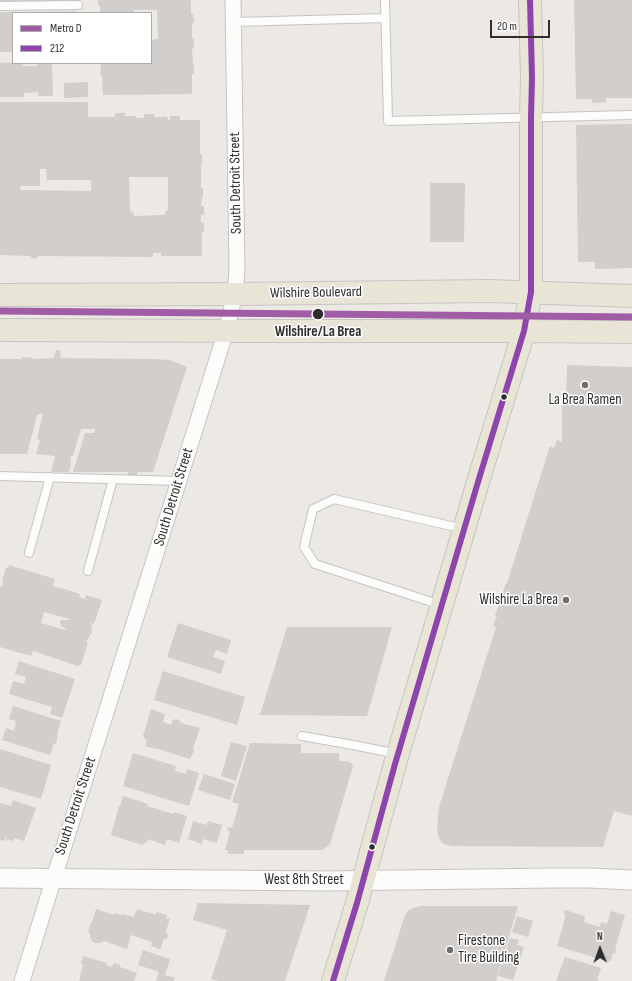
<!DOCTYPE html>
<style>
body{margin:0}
#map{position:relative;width:632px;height:981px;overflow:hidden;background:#ece8e4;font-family:"Sofia Sans Condensed",sans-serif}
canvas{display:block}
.legend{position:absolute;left:12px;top:12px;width:140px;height:52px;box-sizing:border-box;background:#fff;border:1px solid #ababab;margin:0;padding:5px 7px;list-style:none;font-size:12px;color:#2e2e2e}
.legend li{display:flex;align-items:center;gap:8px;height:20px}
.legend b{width:20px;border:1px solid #ababab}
.north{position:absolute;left:580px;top:929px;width:40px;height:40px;-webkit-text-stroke:3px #fff;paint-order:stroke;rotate:359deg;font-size:11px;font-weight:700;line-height:16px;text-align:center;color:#2e2e2e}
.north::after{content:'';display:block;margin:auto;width:14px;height:18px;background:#2e2e2e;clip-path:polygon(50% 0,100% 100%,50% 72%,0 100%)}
.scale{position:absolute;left:490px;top:20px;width:60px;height:18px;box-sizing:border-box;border:2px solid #2e2e2e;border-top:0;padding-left:5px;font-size:12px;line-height:14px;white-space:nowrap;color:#2e2e2e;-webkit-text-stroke:3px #fff;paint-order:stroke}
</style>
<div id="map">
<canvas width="632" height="981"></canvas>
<ul class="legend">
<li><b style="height:5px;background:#a05da5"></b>Metro D</li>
<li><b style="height:5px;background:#8e44ad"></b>212</li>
</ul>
<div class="north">N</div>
<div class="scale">20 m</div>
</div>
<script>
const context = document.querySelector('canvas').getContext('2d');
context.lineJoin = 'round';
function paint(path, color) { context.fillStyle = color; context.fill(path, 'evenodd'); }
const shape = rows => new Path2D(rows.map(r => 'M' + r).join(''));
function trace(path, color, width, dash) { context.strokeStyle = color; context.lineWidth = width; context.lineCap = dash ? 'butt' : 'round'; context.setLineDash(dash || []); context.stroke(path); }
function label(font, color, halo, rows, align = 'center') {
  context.font = font + ' "Sofia Sans Condensed",sans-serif'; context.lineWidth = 3; context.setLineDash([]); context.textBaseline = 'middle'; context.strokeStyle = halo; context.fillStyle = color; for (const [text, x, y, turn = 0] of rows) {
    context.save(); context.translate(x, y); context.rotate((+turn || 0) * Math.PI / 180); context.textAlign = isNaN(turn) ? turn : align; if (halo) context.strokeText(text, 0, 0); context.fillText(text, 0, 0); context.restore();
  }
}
paint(shape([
 [0,0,63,0,63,2,0,3],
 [98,0,191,0,191,14,193,14,194,23,192,23,192,39,194,39,194,48,192,48,193,65,194,65,194,74,192,74,192,94,103,95,102,75,100,75,101,63,151,63,151,40,158,39,157,10,134,10,134,13,100,13,100,6,98,6],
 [574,0,632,0,632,98,606,98,606,102,592,103,592,99,576,99],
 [77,11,77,13,36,13,36,12],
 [0,12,13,12,13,52,0,52],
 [13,62,13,63,23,63,23,66,37,66,37,63,52,63,53,96,38,96,38,92,24,93,24,97,0,97,0,63],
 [88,82,88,97,64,98,64,83],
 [0,102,88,102,88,117,115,117,115,113,125,113,125,116,136,116,136,118,144,118,144,114,154,114,154,117,167,117,168,120,170,120,170,116,180,116,180,120,200,120,200,154,202,154,202,164,201,164,201,188,203,188,203,197,202,197,201,206,204,206,204,215,201,215,201,223,204,223,204,232,202,232,202,256,161,256,161,253,153,253,153,257,39,256,35,259,32,258,30,256,0,255],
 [40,169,46,169,47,180,91,180,91,191,20,190,21,186,40,186],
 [129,177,168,177,168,210,165,212,165,215,134,216,133,212,130,211],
 [632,124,632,268,595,269,595,262,578,262,576,125],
 [430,183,465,183,464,242,430,242],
 [56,350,60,350,61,358,152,359,170,360,187,367,153,472,137,472,137,476,128,476,128,472,73,472,85,433,94,433,95,429,81,429,73,456,71,456,70,463,71,463,69,472,51,472,55,456,36,454,40,440,37,439,43,413,37,415,27,454,0,454,0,359,22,359,22,357,33,358,33,359,54,358],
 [567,365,632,367,632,816,614,811,603,847,453,846,447,845,442,843,439,838,438,835,437,826,439,807,496,627,493,626,497,616,495,616,506,583,507,583,550,446,554,448,557,440,562,442,562,401,566,403],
 [9,565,55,579,53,586,58,588,58,587,80,594,79,597,85,599,86,595,102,600,94,624,91,623,91,625,92,626,91,631,92,630,92,632,86,642,88,642,81,665,78,665,78,666,33,651,31,656,0,647,0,586,2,587,3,582,2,582,6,567,8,568],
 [44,612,69,619,69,620,61,620,60,622,61,626,66,629,65,630,41,623],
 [178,623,231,640,227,654,216,650,213,657,225,661,221,674,167,657],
 [287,627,392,627,367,716,260,715],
 [19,661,75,679,62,718,50,714,52,707,9,694,13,681,24,684,26,677,15,674],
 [163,671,245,697,237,725,154,700],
 [13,706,61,721,57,734,58,734,56,744,54,743,50,755,2,740,6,728,14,731,16,721,9,719],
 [151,709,165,714,163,722,171,725,173,720,176,719,179,720,181,723,200,728,193,748,194,751,190,759,155,748,155,749,145,746,147,740,145,739,143,736],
 [231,742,247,746,236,781,221,776],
 [250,743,301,744,301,753,339,753,339,761,346,761,350,762,352,764,353,766,330,844,322,850,244,850,244,854,228,854,228,850,225,850,230,831,227,830,228,827,232,828,239,804,232,802],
 [0,749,51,765,41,799,0,787],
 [133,753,176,766,175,771,186,774,187,769,199,773,189,806,123,786],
 [204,774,235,784,230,800,198,790],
 [123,796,148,804,147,806,173,814,174,812,187,816,179,843,167,839,165,845,148,839,147,842,142,845,111,835,119,806,120,806],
 [13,800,36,808,24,841,14,838,13,841,6,839,7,836,6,836,4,841,0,840,0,803,11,806],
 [193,821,207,825,208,821,222,825,217,843,203,839,202,844,188,839],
 [198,903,310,905,285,981,218,981,211,979,227,930,193,920],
 [421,906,518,906,496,981,384,981,405,915,409,910,413,908],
 [96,909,114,915,115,913,121,915,122,914,134,917,137,909,156,915,156,912,167,915,166,918,170,919,166,931,168,935,167,939,164,939,160,949,151,946,152,942,131,935,127,949,104,941,100,943,94,943,90,937,90,933,88,932,91,922,92,922],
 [565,910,585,916,584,922,600,927,601,922,607,924,611,911,625,915,615,949,616,949,615,954,613,953,610,962,557,946,566,915,564,915],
 [517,916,533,921,528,937,512,932],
 [510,938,519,940,517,945,524,947,513,980,498,976],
 [143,950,170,959,165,975,175,978,174,981,156,981,159,972,138,965],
 [83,956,107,963,106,965,112,967,114,963,120,965,120,967,137,973,134,981,79,981,81,975,80,975,83,965,81,964],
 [565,957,601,968,597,980,600,981,556,981]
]), '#d1cecb');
const service = shape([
 [385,0,388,121,632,115],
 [0,6,78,5],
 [233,22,385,18],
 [0,476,179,481],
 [29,553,50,477],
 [88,571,113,479],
 [441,605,315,564,304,547,313,509,334,499,464,529],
 [302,736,353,745,398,754]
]);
const minor = shape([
 [22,981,54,878,226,331,235,294,237,269,233,0]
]);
const tertiary = shape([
 [0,878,325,881,554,878,589,878,632,880]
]);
const primary = shape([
 [0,295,235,294,489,291,632,296],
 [0,330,248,331,524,331,632,332],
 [333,981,357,903,395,764,478,482,524,331,531,292,531,117,532,77,530,0]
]);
trace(service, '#c5c4c5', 10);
trace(minor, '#c5c4c5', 17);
trace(tertiary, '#c5c4c5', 21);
trace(primary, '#c6c5c4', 24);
trace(service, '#fcfcfb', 8);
trace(minor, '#fcfcfb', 15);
trace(tertiary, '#fcfcfb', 19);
trace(primary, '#e8e4d6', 22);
trace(shape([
 [333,981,357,903,395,764,478,482,524,331,531,292,531,117,532,77,530,0]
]), '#8e44ad', 6);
trace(shape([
 [0,311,632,317]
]), '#a05da5', 7);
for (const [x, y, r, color] of [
 [318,314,6,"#2e2e2e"],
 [585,385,4,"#706f6e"],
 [504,397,3.5,"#2e2e2e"],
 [566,600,4,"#706f6e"],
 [372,847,3.5,"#2e2e2e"],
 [450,950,4,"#706f6e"]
]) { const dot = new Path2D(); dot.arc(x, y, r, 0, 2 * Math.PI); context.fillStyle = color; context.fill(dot); trace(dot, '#fff', 1.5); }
label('15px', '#2e2e2e', '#fff', [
 ["South Detroit Street",236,183,-91],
 ["Wilshire Boulevard",316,293,-1],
 ["South Detroit Street",174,497,-73],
 ["South Detroit Street",76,806,-72],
 ["West 8th Street",304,880]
]);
label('bold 15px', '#2e2e2e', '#fff', [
 ["Wilshire/La Brea",318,332]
]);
label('15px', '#2e2e2e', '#fff', [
 ["La Brea Ramen",585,400],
 ["Wilshire La Brea",558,600,"right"],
 ["Firestone",458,941,"left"],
 ["Tire Building",458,958,"left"]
]);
</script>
